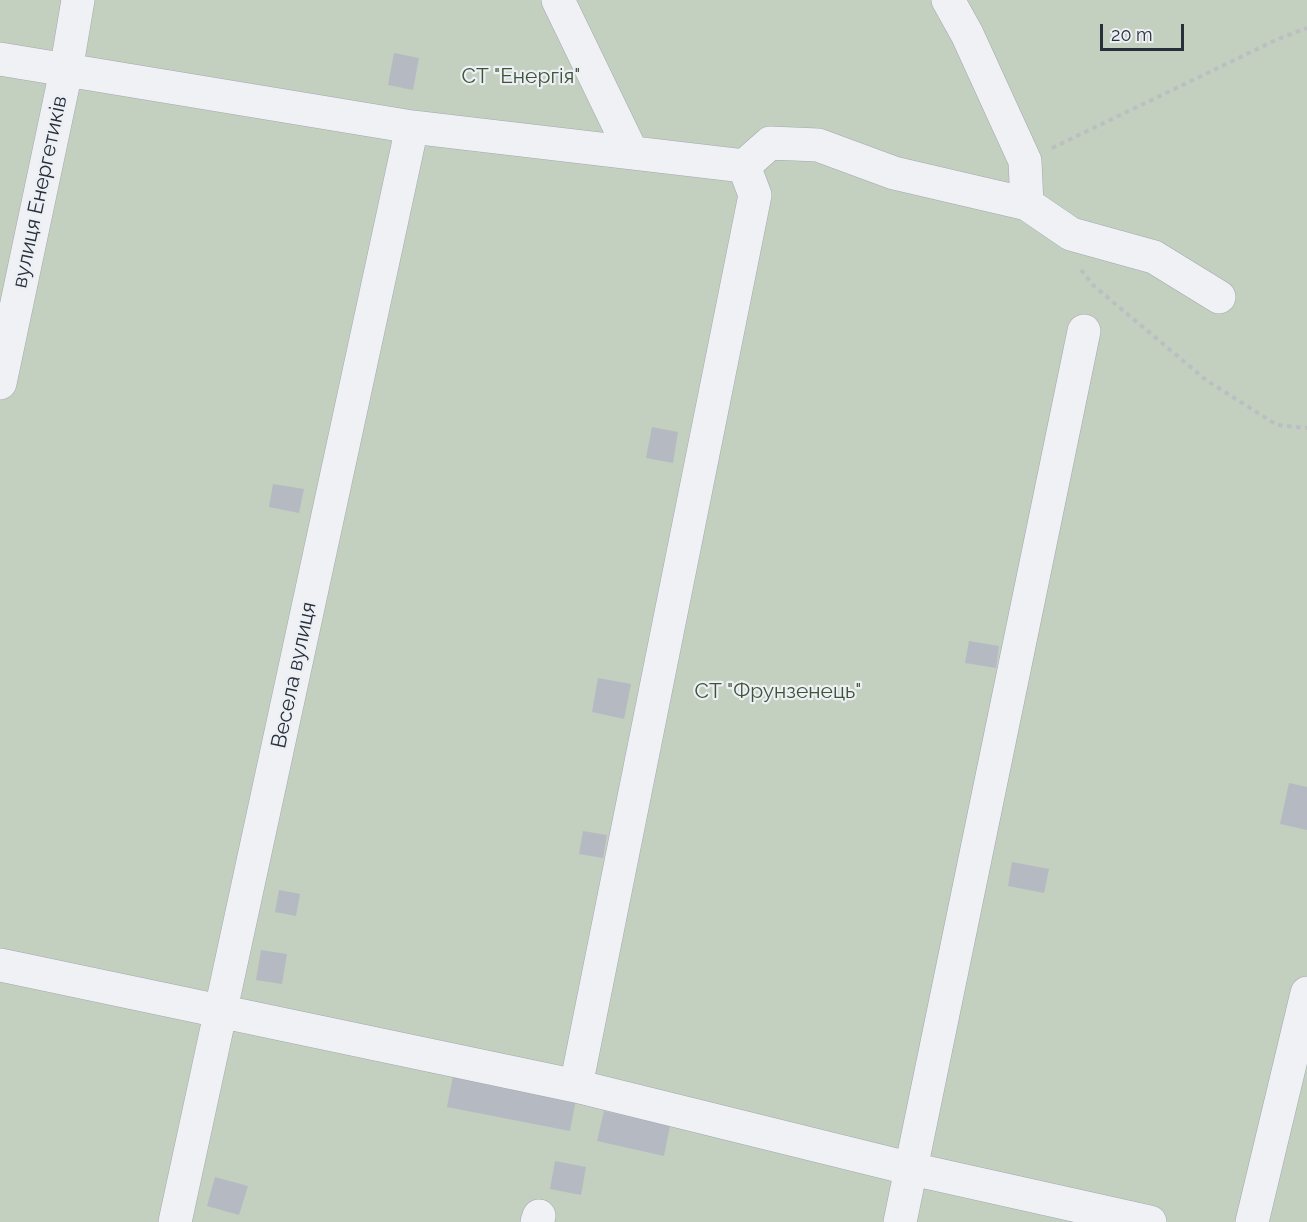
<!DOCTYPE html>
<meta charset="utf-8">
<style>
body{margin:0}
#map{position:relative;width:1307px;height:1222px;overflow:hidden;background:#dde1e5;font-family:Raleway,sans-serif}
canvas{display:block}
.scale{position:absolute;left:1100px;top:24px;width:84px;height:27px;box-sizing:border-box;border:3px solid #282f3b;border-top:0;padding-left:8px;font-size:18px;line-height:21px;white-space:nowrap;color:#282f3b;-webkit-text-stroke:4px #eceff3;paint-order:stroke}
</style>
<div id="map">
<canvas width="1307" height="1222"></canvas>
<div class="scale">20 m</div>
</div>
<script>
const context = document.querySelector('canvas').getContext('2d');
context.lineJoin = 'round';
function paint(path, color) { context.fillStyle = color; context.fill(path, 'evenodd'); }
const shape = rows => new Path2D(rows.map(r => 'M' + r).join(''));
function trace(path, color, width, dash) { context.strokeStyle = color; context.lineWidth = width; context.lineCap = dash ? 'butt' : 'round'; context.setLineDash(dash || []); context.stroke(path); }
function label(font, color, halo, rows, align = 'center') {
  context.font = font + ' Raleway,sans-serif'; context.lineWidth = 4.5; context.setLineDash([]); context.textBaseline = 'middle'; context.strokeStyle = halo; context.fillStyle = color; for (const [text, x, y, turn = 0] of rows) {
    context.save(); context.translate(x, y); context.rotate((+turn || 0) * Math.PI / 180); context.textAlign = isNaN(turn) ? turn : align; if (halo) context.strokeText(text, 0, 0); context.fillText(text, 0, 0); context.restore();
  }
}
paint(shape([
 [0,0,1307,0,1307,1222,0,1222]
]), '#c3cfbf');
paint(shape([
 [394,53,419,58,413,90,388,85],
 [652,427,678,432,673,463,646,458],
 [273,484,304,489,299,513,269,507],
 [969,641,999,646,996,668,965,663],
 [598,678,631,684,624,719,592,712],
 [1289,783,1307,787,1307,830,1280,824],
 [583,831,607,835,603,858,579,854],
 [1012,862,1049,869,1044,893,1008,886],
 [279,890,300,894,296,916,275,912],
 [261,950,287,954,282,984,256,980],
 [453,1076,576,1099,570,1131,447,1107],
 [604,1111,670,1125,664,1156,597,1141],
 [555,1161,586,1167,581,1195,550,1189],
 [215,1177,248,1186,239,1215,207,1206]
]), '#b5bac2');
const minor = shape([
 [558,0,632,153],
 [948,0,967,34,1025,161,1027,204,1071,234,1154,257,1219,297],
 [0,59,412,127,744,166,755,195,576,1086,912,1169,1150,1222],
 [744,166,770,143,818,145,894,173,1027,204],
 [0,383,66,71,78,0],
 [0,965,576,1086],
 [175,1222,412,127],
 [537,1222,539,1216],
 [900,1222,1084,331],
 [1252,1222,1307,993]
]);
trace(minor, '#a3a8af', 34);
trace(shape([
 [1052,148,1278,39,1307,28],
 [1081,270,1094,286,1206,380,1277,425,1307,428]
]), '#bbbfc4', 4, [4.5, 4.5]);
trace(minor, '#eff1f4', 33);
label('21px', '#3d5536', '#eceff3', [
 ["СТ \"Енергія\"",521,77],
 ["СТ \"Фрунзенець\"",778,692]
]);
label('21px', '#282f3b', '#eceff3', [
 ["вулиця Енергетиків",40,192,-78],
 ["Весела вулиця",294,675,-78]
]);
</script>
